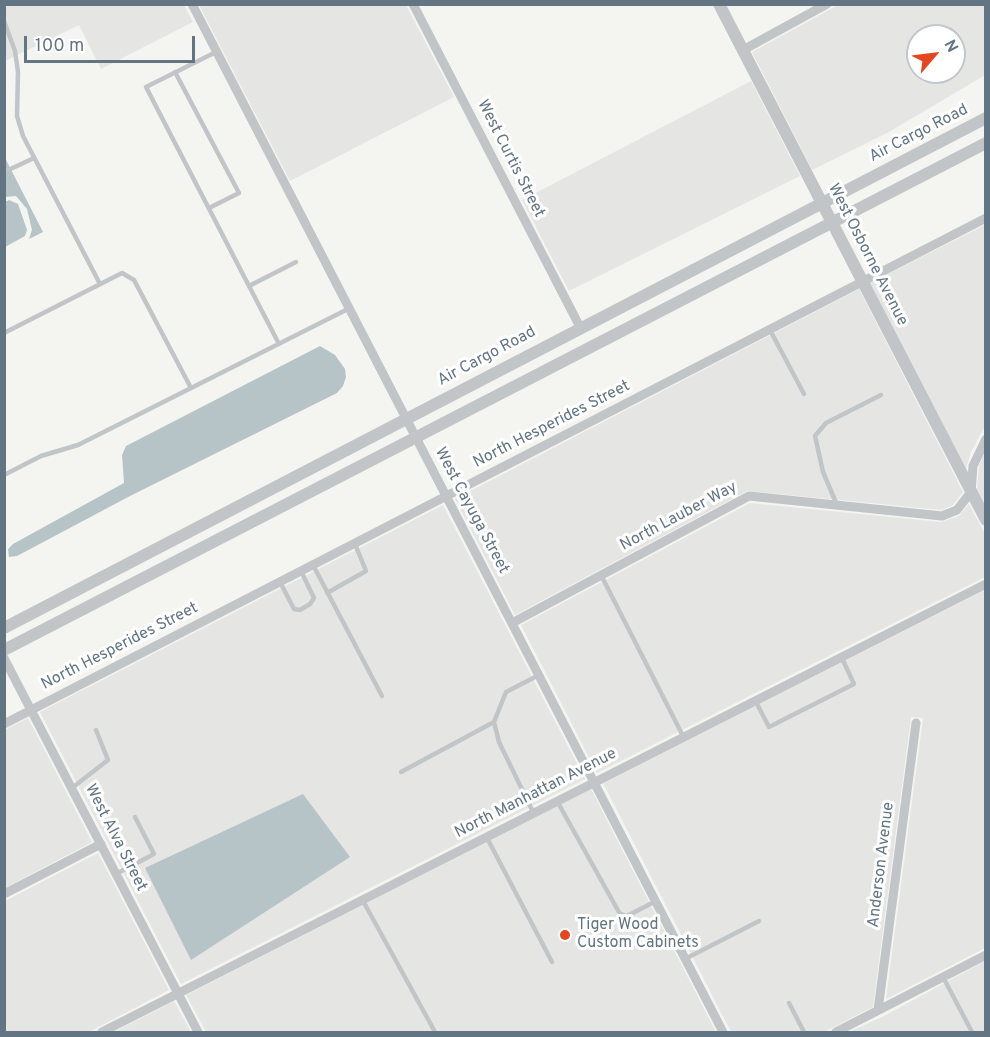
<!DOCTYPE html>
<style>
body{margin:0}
#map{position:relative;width:990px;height:1037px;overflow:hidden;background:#f4f4f0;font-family:Overpass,sans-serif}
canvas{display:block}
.frame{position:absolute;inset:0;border:6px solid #637582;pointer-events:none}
.north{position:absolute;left:906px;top:24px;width:60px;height:60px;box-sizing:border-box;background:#fff;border:2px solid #c1c8cd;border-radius:50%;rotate:62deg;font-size:16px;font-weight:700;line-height:24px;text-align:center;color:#637582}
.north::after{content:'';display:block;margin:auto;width:21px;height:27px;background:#e44620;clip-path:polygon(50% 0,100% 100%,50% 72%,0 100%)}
.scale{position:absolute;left:24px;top:36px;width:171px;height:27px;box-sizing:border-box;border:3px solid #637582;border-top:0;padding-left:8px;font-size:18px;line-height:21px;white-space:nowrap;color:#637582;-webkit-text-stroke:4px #fff;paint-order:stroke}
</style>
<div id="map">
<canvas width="990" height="1037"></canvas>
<div class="frame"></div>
<div class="north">N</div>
<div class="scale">100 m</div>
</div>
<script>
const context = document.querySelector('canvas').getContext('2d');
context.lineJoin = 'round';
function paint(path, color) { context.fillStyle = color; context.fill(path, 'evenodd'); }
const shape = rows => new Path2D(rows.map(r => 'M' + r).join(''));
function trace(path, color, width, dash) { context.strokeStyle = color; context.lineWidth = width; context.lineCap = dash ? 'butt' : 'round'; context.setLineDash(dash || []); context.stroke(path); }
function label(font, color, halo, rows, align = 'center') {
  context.font = font + ' Overpass,sans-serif'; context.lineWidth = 6; context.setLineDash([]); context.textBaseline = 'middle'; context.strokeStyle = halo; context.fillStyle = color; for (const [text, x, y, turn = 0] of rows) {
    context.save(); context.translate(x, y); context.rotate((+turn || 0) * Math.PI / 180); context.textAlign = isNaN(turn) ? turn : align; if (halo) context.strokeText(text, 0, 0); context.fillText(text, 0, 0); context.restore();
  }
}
paint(shape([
 [840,4,985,5,985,75,889,132,812,170,752,52],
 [918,36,954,36,954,72,918,72],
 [5,5,184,5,193,22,101,69,79,25,5,61],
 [199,5,406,5,454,97,290,181],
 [751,81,800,176,569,291,522,200],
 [985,225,985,426,971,452,966,469,870,283],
 [859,289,963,492,953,505,942,510,747,491,515,615,455,499],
 [985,451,985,506,977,489,979,466],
 [750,503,941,522,959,516,969,504,985,534,985,577,597,773,521,625],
 [443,505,585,779,181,984,40,712],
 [985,590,985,948,886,999,923,718,911,717,873,1007,824,1032,731,1032,603,783],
 [28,718,92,842,5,888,5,730],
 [591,789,716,1032,206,1032,186,995],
 [98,853,169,990,89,1032,5,1032,5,901],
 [985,961,985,1032,849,1032,884,1016],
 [174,1001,191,1032,114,1032]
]), '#e5e6e4');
paint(shape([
 [4,156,43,232,29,239,32,230,27,209,16,196,5,197],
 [9,200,18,204,27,230,25,236,5,247,5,202],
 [320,346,335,355,345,369,346,377,343,386,337,393,130,496,17,556,9,557,8,549,13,544,124,483,122,455,126,446],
 [303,794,350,857,191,960,145,868]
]), '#b6c4c7');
trace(shape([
 [4,21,15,51,18,72,17,116,23,136,100,284],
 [216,52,146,87,279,344],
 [175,72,239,193,209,208],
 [4,172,34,158],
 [249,286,296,262],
 [770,330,804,394],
 [4,333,122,273,134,280,191,388],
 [4,475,41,456,78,445,348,309],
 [837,505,823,472,815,436,826,423,881,395],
 [313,565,382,696],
 [601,575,683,736],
 [280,582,294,609,300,610,310,604,314,598,301,571],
 [327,593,366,571,355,544],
 [755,700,769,727,854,684,841,656],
 [401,772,494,722],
 [72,788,108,760,96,730],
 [557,801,620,914,627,916,656,901],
 [533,812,499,742,494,722,506,692,539,675],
 [486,836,552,962],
 [116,874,154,854,135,817],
 [362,899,435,1032],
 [685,959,759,921],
 [943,977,972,1032],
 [789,1003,804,1032]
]), '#c1c5c8', 4.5);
trace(shape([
 [192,4,723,1032],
 [413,4,580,327],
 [743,50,827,4],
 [512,623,749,496,942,516,957,510,971,492,973,466,986,439],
 [4,658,198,1032],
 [4,724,986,218],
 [4,894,101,844],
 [878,1010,916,723],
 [102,1032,986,584],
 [836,1032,986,955]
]), '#c1c5c8', 9);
trace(shape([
 [719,4,986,520],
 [4,628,986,118],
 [4,650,986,143]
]), '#c1c5c8', 12);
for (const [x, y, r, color] of [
 [565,935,6,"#e44620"]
]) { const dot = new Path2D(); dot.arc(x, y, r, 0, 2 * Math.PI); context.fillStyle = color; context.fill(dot); trace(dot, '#fff', 2); }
label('16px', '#637582', '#fff', [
 ["Air Cargo Road",919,134,-27],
 ["West Curtis Street",510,159,63],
 ["West Osborne Avenue",867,255,63],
 ["Air Cargo Road",487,357,-28],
 ["North Hesperides Street",552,425,-27],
 ["West Cayuga Street",471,511,62],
 ["North Lauber Way",679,517,-28],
 ["North Hesperides Street",120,647,-27],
 ["North Manhattan Avenue",536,794,-27],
 ["West Alva Street",115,838,63],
 ["Anderson Avenue",882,865,-83]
]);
label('16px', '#637582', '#fff', [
 ["Tiger Wood",577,926],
 ["Custom Cabinets",577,944]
], 'left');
</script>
